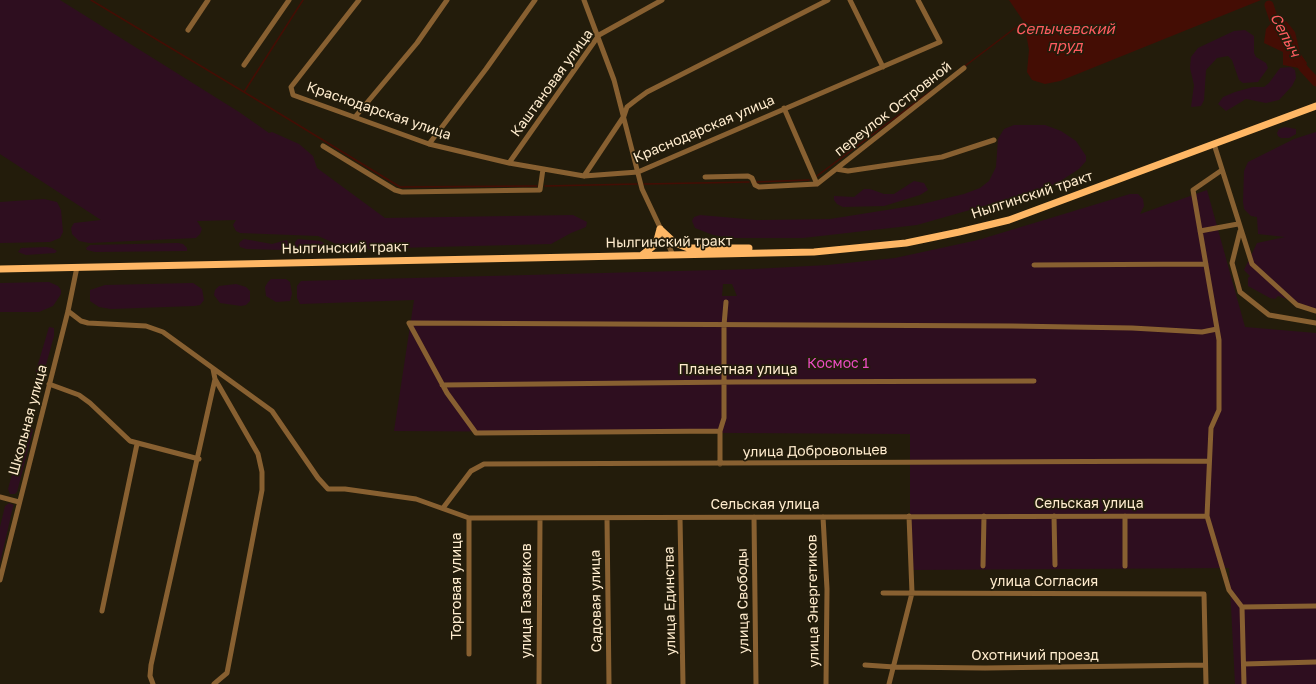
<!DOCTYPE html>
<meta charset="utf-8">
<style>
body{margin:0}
canvas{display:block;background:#231c0b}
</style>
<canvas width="1316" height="684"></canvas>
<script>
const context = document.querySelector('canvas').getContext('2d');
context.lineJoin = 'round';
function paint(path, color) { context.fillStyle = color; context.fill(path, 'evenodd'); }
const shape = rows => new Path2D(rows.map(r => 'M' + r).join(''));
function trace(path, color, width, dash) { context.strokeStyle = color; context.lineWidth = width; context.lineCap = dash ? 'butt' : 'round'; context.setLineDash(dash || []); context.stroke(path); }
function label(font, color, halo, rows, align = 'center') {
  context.font = font + ' "Golos Text",sans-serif'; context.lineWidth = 3.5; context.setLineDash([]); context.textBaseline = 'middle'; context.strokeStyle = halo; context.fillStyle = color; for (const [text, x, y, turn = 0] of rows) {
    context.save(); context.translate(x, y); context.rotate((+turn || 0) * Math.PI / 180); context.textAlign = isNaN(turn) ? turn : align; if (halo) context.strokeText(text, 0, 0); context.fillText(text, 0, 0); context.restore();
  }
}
paint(shape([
 [0,0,60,0,239,112,269,133,272,132,299,144,313,156,317,168,385,218,573,215,587,222,586,227,571,233,551,244,357,249,341,246,318,236,240,233,236,231,233,225,236,220,197,221,202,229,200,234,196,238,89,243,79,241,72,234,71,228,74,223,101,220,0,154],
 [1245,30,1254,36,1254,53,1256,57,1266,63,1268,68,1258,82,1243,83,1239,80,1232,60,1228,56,1217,58,1206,70,1204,100,1201,106,1191,107,1194,85,1190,68,1191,57,1198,48,1234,31],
 [1291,67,1295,70,1296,78,1292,86,1279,100,1266,103,1246,99,1226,111,1218,104,1223,97,1235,92,1253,87,1264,87,1269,83,1280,68],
 [1014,125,1045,125,1061,131,1076,141,1086,156,1086,161,1079,169,1062,180,1047,188,917,225,803,238,731,238,713,235,695,228,692,221,694,217,700,215,757,220,830,219,918,205,964,194,980,188,989,181,996,167,998,139,1004,129],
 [1285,127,1296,129,1296,134,1289,138,1281,138,1278,136,1277,133,1279,129],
 [1316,132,1316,309,1278,296,1275,299,1270,298,1248,286,1248,278,1250,276,1244,270,1257,243,1285,237,1258,234,1257,217,1251,216,1244,209,1243,202,1244,171,1248,162,1294,139],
 [914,181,924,183,928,190,920,195,884,206,843,207,837,204,834,200,834,196,854,197,864,189,870,189,884,194,894,194],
 [1207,190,1245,327,1316,333,1316,684,1235,684,1229,568,910,570,910,434,394,431,414,300,300,304,297,298,297,286,301,281,754,269,828,265,895,258,978,240,1130,194,1138,194,1143,199,1144,206,1140,214],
 [723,284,732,284,737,296,722,296],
 [44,199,57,202,61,210,63,232,60,238,50,242,0,243,0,202],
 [244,239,272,244,287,240,290,247,285,250,246,249,240,247,239,244,240,242],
 [298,239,320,241,324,243,325,247,319,250,297,251,295,249,295,242],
 [178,243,183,244,187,248,187,251,95,252,87,250,86,248,90,245],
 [46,247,52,248,57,251,55,253,26,255,18,252,21,248],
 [271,279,286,279,290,282,292,294,290,301,276,302,266,296,265,287,268,282],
 [49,282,58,286,61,290,61,294,53,306,39,312,0,312,0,283],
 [193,283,202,289,204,300,200,305,194,306,111,309,99,307,90,301,90,290,105,285],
 [236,284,246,287,250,291,250,301,246,305,241,306,220,303,214,295,215,290,219,286],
 [49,327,54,328,54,336,44,372,39,378,36,377,36,371],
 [31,428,33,430,17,492,15,494,10,494,8,489,23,434,26,429],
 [9,503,14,505,13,507,0,563,0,527,5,506]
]), '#2e0e1f');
paint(shape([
 [1009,0,1261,0,1060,81,1045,84,1032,80,1027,72,1029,50,1024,22],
 [1274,20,1286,21,1295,32,1300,53,1307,63,1304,69,1283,65,1283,52,1264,43,1266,29]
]), '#440d04');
trace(shape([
 [91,0,244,92,303,0],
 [965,66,1023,22],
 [244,92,400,187,537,186],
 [817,176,931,91],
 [757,182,809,180],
 [644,184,749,182],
 [545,186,637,184]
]), '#440d04', 1.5);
trace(shape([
 [1269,5,1274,20,1280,30],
 [1298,60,1304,69,1316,82]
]), '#440d04', 9);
trace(shape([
 [359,0,291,87,293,95,429,144,509,163,584,176,638,172,940,42,918,0],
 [584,0,614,80,642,189,673,255],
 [850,0,883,67],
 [188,30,208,0],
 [244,65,289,0],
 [784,108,817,184],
 [355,117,417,43,447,0],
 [429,144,486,69,535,0],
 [1214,144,1252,264,1297,305,1316,311],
 [323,146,395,190,402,192,540,190,543,169],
 [509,163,599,35,662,0],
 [836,169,848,171,942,157,994,140],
 [1222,170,1193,190,1219,340,1219,410,1211,428,1207,516,1229,590,1242,607,1244,684],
 [584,176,624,116,627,107,636,100,647,92,828,0],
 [705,177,748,176,752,178,755,185,759,187,817,184,964,68],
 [1200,231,1238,224],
 [1240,231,1232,263,1240,292,1269,315,1316,323],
 [1034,265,1206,264],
 [68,311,81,321,88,323,146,326,163,332,272,411,318,478,328,489,345,489,416,499,469,518,1207,516],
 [213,369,215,379,258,454,262,472,262,490,227,673,214,684],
 [49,384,79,395,90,403,130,441,199,459],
 [442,385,736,382,1034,381],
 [720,431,476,433,447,393,409,323,1012,326,1132,328,1202,332,1217,329],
 [720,464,720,431,724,418,724,325,726,302],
 [0,497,19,502],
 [443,508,471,471,484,464,1209,461],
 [1054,516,1055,565],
 [754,517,756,684],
 [823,517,827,589,826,684],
 [469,518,469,654],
 [607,518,609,684],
 [680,518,683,684],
 [983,566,984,516],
 [1125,566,1125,516],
 [0,580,68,311,77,267],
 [883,593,1204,594,1206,684],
 [1242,607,1316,606],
 [102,611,137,444],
 [1244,664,1316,662],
 [865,665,894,667,985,668,1205,665],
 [153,684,150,676,151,665,215,379],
 [539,684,540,518],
 [889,684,912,593,909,516]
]), '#886031', 5);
trace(shape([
 [660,229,675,243,688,248,749,248],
 [642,255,656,244,660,229],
 [0,269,814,252,906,243,959,232,1009,220,1316,106]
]), '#ffb765', 7);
label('14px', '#ffecce', '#231c0b', [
 ["Каштановая улица",552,83,-54],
 ["переулок Островной",893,109,-38],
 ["Краснодарская улица",379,111,19],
 ["Краснодарская улица",704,129,-23],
 ["Нылгинский тракт",1032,195,-18],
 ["Нылгинский тракт",669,242,-1],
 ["Нылгинский тракт",345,248,-1],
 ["Планетная улица",738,370],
 ["Школьная улица",28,420,-75],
 ["улица Добровольцев",815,451,-1],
 ["Сельская улица",1089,504],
 ["Сельская улица",765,505],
 ["улица Согласия",1044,582],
 ["Торговая улица",457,586,-90],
 ["улица Газовиков",527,601,-90],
 ["Садовая улица",596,601,-91],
 ["улица Единства",670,601,-91],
 ["улица Свободы",743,601,-91],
 ["улица Энергетиков",813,601,-91],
 ["Охотничий проезд",1035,656]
]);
label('14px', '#ec4cc3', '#231c0b', [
 ["Космос 1",838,364]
]);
label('italic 15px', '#ff5c60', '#231c0b', [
 ["Сепычевский",1065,29],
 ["пруд",1065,46],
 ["Сепыч",1285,35,62]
]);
</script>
